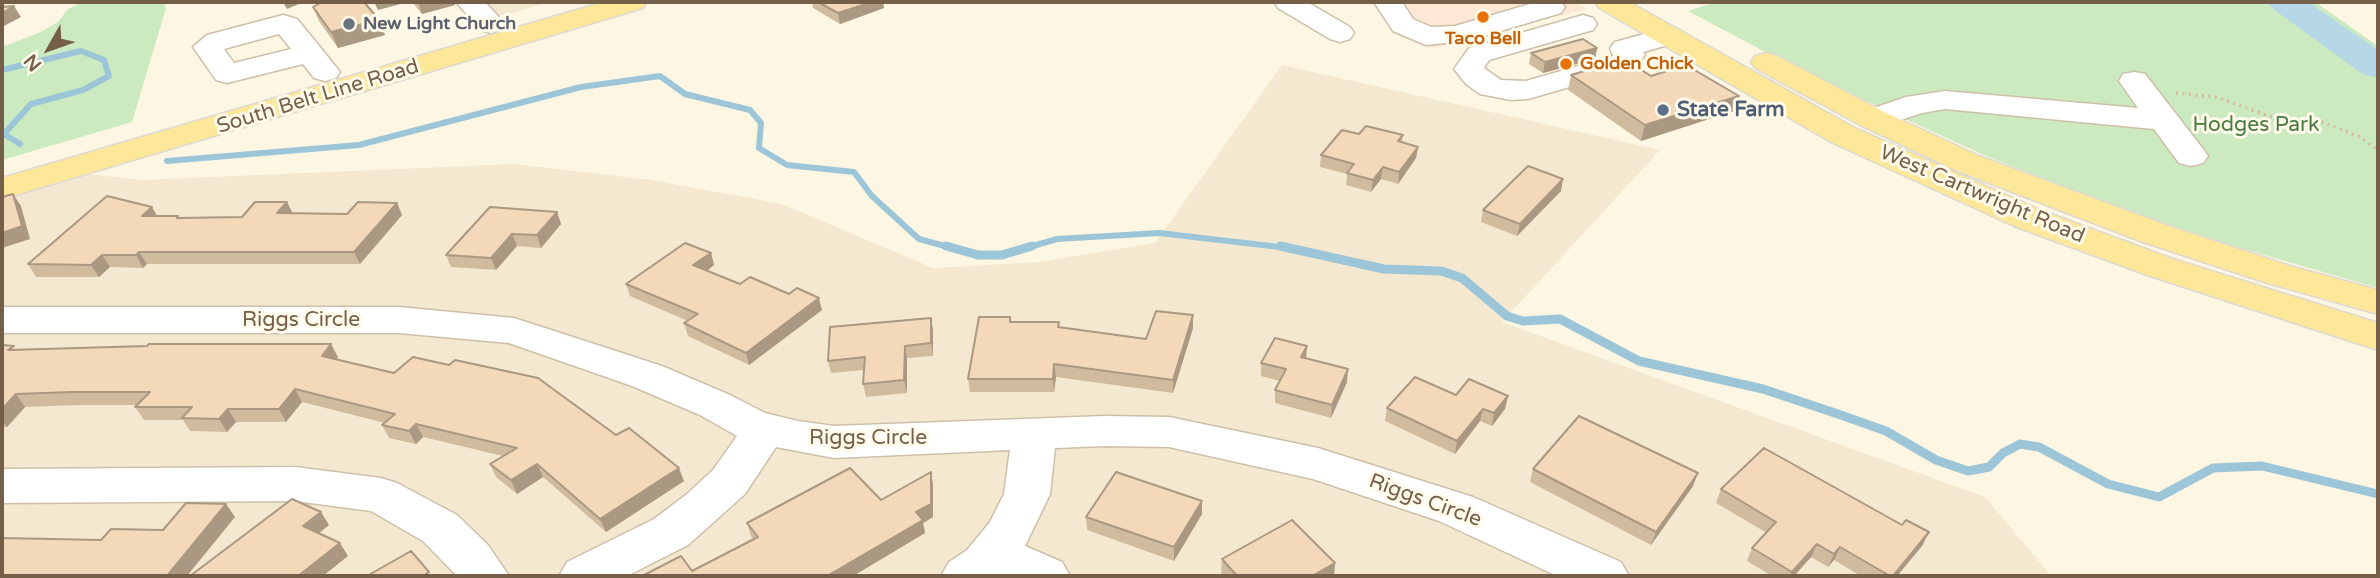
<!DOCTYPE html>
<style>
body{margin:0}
#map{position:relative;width:2380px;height:578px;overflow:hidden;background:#fdf6e2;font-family:"Varela Round",sans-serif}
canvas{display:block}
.frame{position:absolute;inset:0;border:4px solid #755f48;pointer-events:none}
.north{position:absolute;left:14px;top:14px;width:70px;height:70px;-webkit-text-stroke:5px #fffae9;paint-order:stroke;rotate:230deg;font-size:19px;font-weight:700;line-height:28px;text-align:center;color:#755f48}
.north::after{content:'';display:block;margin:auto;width:24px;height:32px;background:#755f48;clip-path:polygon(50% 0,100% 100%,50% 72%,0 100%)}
</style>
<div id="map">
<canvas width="2380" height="578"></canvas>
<div class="frame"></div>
<div class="north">N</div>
</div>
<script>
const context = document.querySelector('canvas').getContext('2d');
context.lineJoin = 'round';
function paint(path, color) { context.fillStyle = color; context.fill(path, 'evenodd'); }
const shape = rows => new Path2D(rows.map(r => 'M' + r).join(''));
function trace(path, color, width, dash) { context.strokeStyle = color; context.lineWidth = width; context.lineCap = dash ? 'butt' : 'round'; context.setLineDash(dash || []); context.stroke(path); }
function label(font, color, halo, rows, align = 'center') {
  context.font = font + ' "Varela Round",sans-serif'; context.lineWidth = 6; context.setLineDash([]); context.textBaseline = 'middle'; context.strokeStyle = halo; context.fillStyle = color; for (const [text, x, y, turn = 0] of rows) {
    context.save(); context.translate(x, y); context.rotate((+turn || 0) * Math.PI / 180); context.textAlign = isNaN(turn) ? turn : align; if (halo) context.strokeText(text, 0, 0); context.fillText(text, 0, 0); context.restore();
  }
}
paint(shape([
 [486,2,551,2,500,16],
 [1282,65,1660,150,1502,322,1985,497,2051,576,2,576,2,199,87,174,141,180,514,164,651,180,782,204,933,268,1038,262,1155,243]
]), '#f4e9d0');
paint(shape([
 [1368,2,1575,2,1587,9,1432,48]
]), '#fde8d5');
paint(shape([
 [82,2,163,2,166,8,132,122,2,160,2,47,41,32,58,22,68,9],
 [1716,2,2315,2,2378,46,2378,288,2161,225,1986,156,1807,74,1688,11]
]), '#cbeac0');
trace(shape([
 [2,70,81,51,104,60,109,76,83,90,31,104,4,134,20,144],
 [167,161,359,145,581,87,660,76,685,94,750,110,761,123,759,148,787,165,854,172,872,196,919,239,952,248],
 [1026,248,1057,239,1159,233,1288,248]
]), '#9cc6d8', 6);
trace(shape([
 [946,246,978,255,1002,255,1032,246],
 [1280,246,1384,269,1441,271,1462,278,1507,316,1523,321,1560,319,1639,361,1763,389,1838,414,1886,431,1936,460,1968,471,1989,467,2003,453,2020,444,2039,447,2108,484,2159,497,2213,468,2262,466,2378,494]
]), '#9cc6d8', 9);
paint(shape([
 [2267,2,2308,2,2378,50,2378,78,2364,75,2273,9,2267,2]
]), '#b6d8e6');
const minor = shape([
 [456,2,485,2,505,24,501,30,491,33,481,30,456,2],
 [1274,2,1307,2,1350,27,1354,33,1350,39,1340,42,1330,39,1278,8,1274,2],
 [1374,2,1402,2,1413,19,1431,27,1455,26,1530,4,1528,2,1561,2,1565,7,1561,13,1467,41,1426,45,1393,31,1374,2],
 [283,15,297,19,320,47,340,72,336,78,325,81,314,78,303,64,227,83,216,80,193,47,207,35,283,15],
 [279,34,291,49,234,63,224,49,279,34],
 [1583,15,1593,18,1597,24,1593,30,1489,60,1484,68,1501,80,1526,81,1613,56,1610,48,1615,42,1669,27,1679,30,1683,36,1679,42,1643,52,1645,55,1635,68,1528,99,1511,100,1480,94,1466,84,1454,69,1469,48,1583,15],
 [2134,72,2145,74,2203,149,2208,156,2203,163,2191,166,2179,163,2154,129,1945,109,1922,113,1873,129,1862,126,1857,119,1862,112,1906,97,1945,91,2138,108,2119,81,2123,74,2134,72],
 [2,307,399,307,514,318,662,366,730,395,765,413,798,421,834,426,1105,416,1169,417,1318,448,1473,497,1621,562,1629,576,1557,576,1439,521,1313,479,1169,447,1105,446,1055,448,1050,494,1025,546,1062,562,1070,576,941,576,949,562,967,550,990,522,1004,494,1010,450,834,458,776,447,745,494,688,545,627,576,559,576,567,562,654,519,687,494,713,470,737,436,700,415,632,386,509,343,399,333,2,333,2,307],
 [295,467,381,478,397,483,457,515,488,545,509,576,457,576,423,541,371,511,295,501,2,503,2,469,295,467]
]);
const major = shape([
 [604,2,647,2,643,8,2,199,2,178,604,2],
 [1595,2,1629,2,1855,128,2040,210,2173,259,2378,323,2378,350,2147,275,2014,226,1831,142,1599,8,1595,2],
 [1766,53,1777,56,1884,112,1979,156,2166,225,2290,266,2378,290,2378,314,2264,282,2140,241,1955,170,1862,126,1755,68,1751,62,1755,56,1766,53]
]);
trace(minor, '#cebfa9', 3);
trace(major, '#ded9d3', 3);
trace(shape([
 [2176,93,2216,97,2274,118,2322,122,2358,136,2378,150]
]), '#d7bc9c', 3.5, [2, 4.5]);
paint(minor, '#fff');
paint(major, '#fde799');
paint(shape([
 [412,2,454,2,455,5,422,14],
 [812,2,883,2,884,8,840,24,813,8],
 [313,7,379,20,385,35,338,48,319,21],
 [1597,48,1595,59,1543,73,1529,64,1531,53],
 [1571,75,1734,111,1641,141,1568,90],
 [1359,134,1403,135,1402,142,1418,147,1416,158,1398,184,1381,179,1371,192,1346,185,1347,174,1320,167,1321,155],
 [1561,191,1517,236,1481,222,1483,210],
 [287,202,292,213,347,214,397,203,402,215,360,264,147,264,143,268,110,267,99,277,36,277,28,264,157,216,179,218,242,217],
 [557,212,561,224,541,248,517,246,496,270,451,267,446,255],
 [711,253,714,265,707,271,740,284,789,294,822,310,749,365,688,336,684,323,688,321,630,296,626,284],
 [1010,317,1011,322,1059,322,1059,327,1146,339,1193,328,1173,393,1056,377,1054,392,970,392,968,379],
 [933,330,933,356,907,358,907,393,866,397,863,384,864,370,831,373,828,361],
 [2,345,17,350,338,357,336,360,616,435,684,481,606,532,543,477,517,494,496,477,490,464,503,456,423,437,416,444,389,438,382,425,385,423,302,402,286,422,236,422,227,432,190,431,183,420,144,420,135,407,138,405,81,405,25,407,7,427,2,427],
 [1306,358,1347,382,1331,418,1275,403,1275,390,1280,381,1261,376,1261,363],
 [1456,395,1505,409,1492,426,1480,421,1455,454,1385,421,1387,408],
 [1533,469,1693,486,1651,545,1530,482],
 [931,472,933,485,933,517,923,523,925,533,853,576,642,576,692,571,753,539,751,536,747,523,881,500],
 [1721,489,1902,525,1929,532,1922,546,1897,576,1861,576,1834,560,1828,567,1811,557,1794,576,1772,576,1747,561,1752,548,1767,533,1716,503],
 [1202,501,1202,514,1174,561,1087,530,1086,517],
 [1222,559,1335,563,1334,576,1225,576,1221,573]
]), '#d1bb9f');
paint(shape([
 [283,2,304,2,287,9],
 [374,2,408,2,378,10],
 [418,2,454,2,455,5,422,14],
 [872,2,883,2,884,8,840,24,838,13],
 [14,6,21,17,2,27,2,13],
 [379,20,385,35,338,48,331,32],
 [1597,48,1595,59,1543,73,1545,62],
 [1739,96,1734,111,1641,141,1645,125],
 [1418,147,1416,158,1398,184,1399,172],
 [1383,167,1381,179,1371,192,1373,180],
 [1563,179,1561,191,1517,236,1520,224],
 [13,194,21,206,30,239,2,248,2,233],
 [287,202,293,214,277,213],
 [397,203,402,215,360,264,354,252],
 [152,207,159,219,142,216],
 [557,212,561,224,541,248,537,235],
 [512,234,517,246,496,270,491,258],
 [139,252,147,264,143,268,136,255],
 [711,253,714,265,697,278,693,265],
 [102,255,110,267,99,277,91,265],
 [819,298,822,310,749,365,746,353],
 [1193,315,1193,328,1173,393,1173,380],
 [931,318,933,330,933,356,931,343],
 [331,344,338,357,329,369,322,356],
 [905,346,907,358,907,393,904,380],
 [1307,346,1306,359,1301,357],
 [1054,364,1056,377,1054,392,1053,379],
 [1348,369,1347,382,1331,418,1332,405],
 [295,389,302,402,286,422,279,409],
 [16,394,25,407,7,427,2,421,2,409],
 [1508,396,1505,409,1492,426,1494,413],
 [228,409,236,422,227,432,219,419],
 [1483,409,1480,421,1455,454,1457,441],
 [416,424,423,437,416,444,409,431],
 [537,464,543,477,517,494,511,480],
 [679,468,684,481,606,532,600,519],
 [931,472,933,485,933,517,923,523,925,533,853,576,827,576,916,512],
 [1698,473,1693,486,1651,545,1656,532],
 [1202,501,1202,514,1174,561,1174,547],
 [226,504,235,517,187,576,167,576],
 [321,512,329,525,311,540,303,526],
 [1929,532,1922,546,1897,576,1893,576],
 [340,543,348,556,323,576,298,576],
 [1817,544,1811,557,1794,576,1790,576,1792,572],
 [1840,547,1834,560,1828,567,1834,554],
 [1335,563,1334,576,1312,576]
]), '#aa9882');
const building = shape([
 [322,2,364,2,379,20,331,32,313,7,322,2],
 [818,2,872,2,838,13,818,2],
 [14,6,2,13,2,7,14,6],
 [1583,39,1597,48,1545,62,1531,53,1583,39],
 [1624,59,1651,76,1686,65,1739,96,1645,125,1571,75,1624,59],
 [1366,126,1403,135,1398,141,1418,147,1399,172,1383,167,1373,180,1347,173,1354,164,1321,155,1342,130,1359,134,1366,126],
 [1528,166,1563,179,1520,224,1483,210,1528,166],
 [13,194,22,226,2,233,2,197,13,194],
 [107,196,152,207,142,216,178,216,177,218,242,217,255,202,287,202,277,213,347,214,358,202,397,203,354,252,139,252,136,255,102,255,91,265,28,264,107,196],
 [490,207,557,212,537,235,512,234,491,258,446,255,490,207],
 [685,243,711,253,693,265,740,284,750,277,789,294,797,288,819,298,746,353,684,323,698,314,626,284,685,243],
 [1156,311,1193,315,1173,380,1054,364,1053,379,968,379,979,317,1010,317,1010,322,1059,322,1058,327,1146,339,1156,311],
 [931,318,931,343,905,346,904,380,863,384,865,357,828,361,830,327,931,318],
 [1275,338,1307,346,1301,357,1348,369,1332,405,1275,390,1286,369,1261,363,1275,338],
 [149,344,331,344,322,356,394,373,413,357,449,365,455,360,538,378,616,435,629,428,679,468,600,519,537,464,511,480,490,464,517,448,416,424,409,431,382,425,395,414,295,389,279,409,228,409,219,419,182,418,192,407,135,407,150,392,72,392,16,394,2,409,2,345,14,346,8,350,147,346,149,344],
 [1415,377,1456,395,1469,379,1508,396,1494,413,1483,409,1457,441,1387,408,1415,377],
 [1579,416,1698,473,1656,532,1533,469,1579,416],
 [1764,448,1902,525,1906,520,1929,532,1893,576,1890,576,1840,547,1834,554,1817,544,1792,572,1752,548,1776,522,1721,489,1764,448],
 [850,468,881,500,931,472,931,504,916,512,923,520,827,576,642,576,681,556,692,571,758,537,747,523,850,468],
 [1116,472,1202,501,1174,547,1086,517,1116,472],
 [292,499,321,512,303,526,340,543,298,576,190,576,292,499],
 [186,503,226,504,167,576,2,576,2,538,101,540,111,529,163,530,186,503],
 [1292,520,1335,563,1312,576,1237,576,1222,559,1292,520],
 [411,551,429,572,423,576,367,576,411,551]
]);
paint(building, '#f3d9b9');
trace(building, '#aa9882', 2);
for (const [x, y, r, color] of [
 [1483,17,7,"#e8710a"],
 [349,24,7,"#6b7280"],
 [1566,64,7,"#e8710a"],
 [1663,110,7,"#5c6f8a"]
]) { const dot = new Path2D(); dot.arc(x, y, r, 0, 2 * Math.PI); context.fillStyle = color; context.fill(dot); trace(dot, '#fffae9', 2.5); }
label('bold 18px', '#5b616d', '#fffae9', [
 ["New Light Church",363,24]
], 'left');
label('bold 18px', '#c56008', '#fffae9', [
 ["Taco Bell",1483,39],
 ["Golden Chick",1580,64,"left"]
]);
label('21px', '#755f48', '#fffae9', [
 ["South Belt Line Road",318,97,-17],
 ["West Cartwright Road",1982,195,23],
 ["Riggs Circle",301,320],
 ["Riggs Circle",868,438],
 ["Riggs Circle",1425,501,20]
]);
label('bold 21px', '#4e5e75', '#fffae9', [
 ["State Farm",1677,110]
], 'left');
label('21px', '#487b40', '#fffae9', [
 ["Hodges Park",2256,125]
]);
</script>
